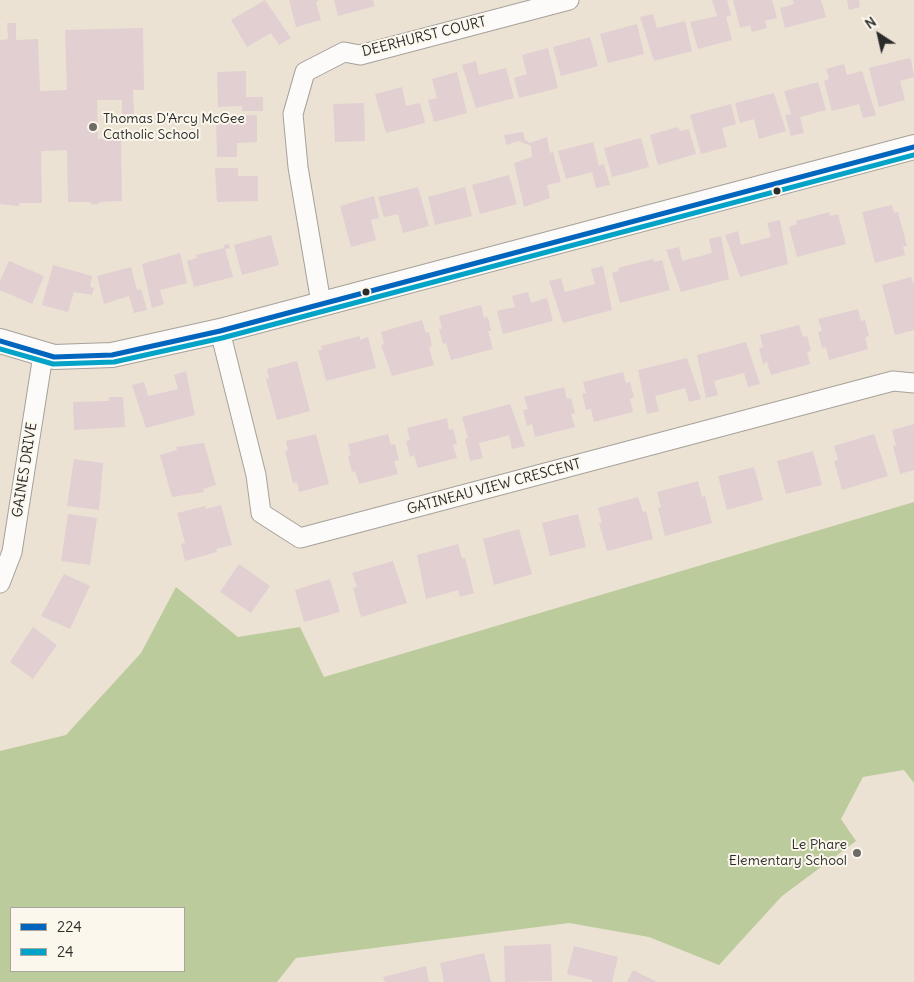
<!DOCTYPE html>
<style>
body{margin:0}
#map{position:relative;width:914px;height:982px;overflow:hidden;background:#ebe2d4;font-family:Delius,sans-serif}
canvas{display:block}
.legend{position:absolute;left:10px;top:907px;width:175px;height:65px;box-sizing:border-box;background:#fbf7ec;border:1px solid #a8a59f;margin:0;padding:6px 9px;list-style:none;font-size:15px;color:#2b2b2b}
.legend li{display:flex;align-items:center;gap:10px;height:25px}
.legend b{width:25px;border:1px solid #a8a59f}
.north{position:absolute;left:854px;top:10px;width:50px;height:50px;-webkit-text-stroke:4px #fbf7ec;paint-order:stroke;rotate:325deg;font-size:14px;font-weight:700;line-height:20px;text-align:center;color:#2b2b2b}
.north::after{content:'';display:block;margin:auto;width:18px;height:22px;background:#2b2b2b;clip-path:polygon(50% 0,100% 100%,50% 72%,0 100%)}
</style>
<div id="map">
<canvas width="914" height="982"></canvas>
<ul class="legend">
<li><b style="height:6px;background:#0065bd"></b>224</li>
<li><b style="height:6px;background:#02a3c6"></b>24</li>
</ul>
<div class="north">N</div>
</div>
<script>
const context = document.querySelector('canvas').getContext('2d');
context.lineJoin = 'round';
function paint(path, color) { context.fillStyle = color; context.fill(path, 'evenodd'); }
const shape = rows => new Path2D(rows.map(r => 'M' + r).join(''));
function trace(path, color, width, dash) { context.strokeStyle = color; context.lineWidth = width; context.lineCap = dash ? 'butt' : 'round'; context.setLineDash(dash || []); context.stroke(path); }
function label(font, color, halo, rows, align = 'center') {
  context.font = font + ' Delius,sans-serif'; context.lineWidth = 4; context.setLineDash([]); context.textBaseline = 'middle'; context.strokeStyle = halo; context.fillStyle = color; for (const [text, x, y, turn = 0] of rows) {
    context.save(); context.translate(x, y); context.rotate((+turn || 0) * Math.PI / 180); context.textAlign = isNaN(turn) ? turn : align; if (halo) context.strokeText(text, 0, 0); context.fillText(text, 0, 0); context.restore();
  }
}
paint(shape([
 [914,502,914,783,904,770,863,777,841,819,856,841,782,896,719,965,649,937,569,923,296,958,277,982,0,982,0,751,66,735,141,653,176,587,238,637,300,627,324,677],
 [11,908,184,908,184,971,11,971]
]), '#bccb9b');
paint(shape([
 [265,0,291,38,279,45,271,33,247,47,231,20],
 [289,0,319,0,316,2,321,20,296,27],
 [334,0,373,0,375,6,338,16],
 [712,0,727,0,731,15,726,17,732,40,698,49,690,22,717,16],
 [733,0,772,0,777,18,765,21,767,28,752,32,750,25,740,28],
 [793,0,821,0,826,17,785,28,780,8,794,4],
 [847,0,859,0,860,7,849,10],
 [653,14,657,28,685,21,692,51,654,61,640,17],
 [7,23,16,23,16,40,38,39,40,91,67,90,65,30,143,28,144,90,133,90,134,116,122,117,122,100,97,100,98,139,121,138,122,201,99,202,99,204,91,204,91,202,68,202,67,150,41,151,42,203,19,203,19,206,0,204,0,40,8,39],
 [637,24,644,54,608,63,600,34],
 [590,37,598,66,561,76,553,47],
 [548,48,558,88,519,98,514,78,527,74,522,55],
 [909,58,911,59,914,77,900,81,905,100,879,107,869,68],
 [476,61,479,75,506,68,514,98,476,108,462,65],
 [844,64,847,75,862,71,876,115,863,118,859,104,832,111,824,81,829,79,826,69],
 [246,71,246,97,263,97,263,111,242,111,242,106,218,107,217,72],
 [457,72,467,113,434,122,428,100,437,98,432,79],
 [818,82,826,110,800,117,804,133,791,136,785,115,791,114,784,91],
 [402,87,406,106,420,103,425,123,386,133,375,94],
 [774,93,786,131,759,139,754,119,740,123,735,103],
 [364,103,365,141,335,142,333,104],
 [731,104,736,124,722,128,727,147,701,154,690,115],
 [257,115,257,142,237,143,237,157,217,157,216,116],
 [678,127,680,131,689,129,696,154,658,165,650,135],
 [523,132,525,140,530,143,547,137,550,153,553,152,561,182,547,185,550,198,524,207,514,163,532,157,531,146,519,141,506,145,504,135],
 [641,138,649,167,612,177,604,148],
 [593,142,599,166,604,164,610,185,596,188,592,172,566,179,558,151],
 [215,168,238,168,238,176,258,176,258,201,217,202],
 [509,175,517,204,480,214,472,185],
 [418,187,429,226,403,233,398,214,384,217,378,197],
 [465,187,472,216,435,225,428,197],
 [374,196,379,218,371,220,376,240,351,247,340,206],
 [892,205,894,213,898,212,907,246,903,246,905,255,875,263,862,212],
 [829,212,830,216,838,214,846,244,797,257,789,227,797,224,796,221],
 [780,220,788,264,740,277,725,235,738,231,741,245,771,237,767,223],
 [271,235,279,265,242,275,234,245],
 [721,236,729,279,681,292,666,250,679,247,682,261,712,253,709,239],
 [229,244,230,248,225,249,233,277,194,287,187,261,197,258,196,255,224,248,224,245],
 [180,253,187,283,160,290,164,304,152,308,142,264],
 [653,259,654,262,662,260,670,290,620,303,612,273,619,271,618,268],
 [9,261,44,276,32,304,0,290,0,281],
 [53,265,92,276,90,287,94,288,92,295,74,292,68,312,42,305],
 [603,266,612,310,563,323,549,281,561,278,565,292,595,284,591,269],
 [131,267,137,290,141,289,147,310,134,313,129,296,104,304,97,276],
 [911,277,914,285,914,330,895,335,882,285],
 [528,292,531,303,547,298,553,321,503,334,497,311,515,307,512,296],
 [481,305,484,318,488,317,491,331,488,331,493,349,451,360,446,343,443,344,439,329,442,329,439,316],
 [858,309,861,321,865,320,869,336,865,337,868,349,829,360,826,347,822,348,818,332,822,331,818,319],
 [422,320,426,333,429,332,432,346,429,347,434,365,392,376,381,345,384,344,381,332],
 [799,325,803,337,807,336,811,351,807,352,810,364,771,375,767,362,763,364,759,348,763,347,760,335],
 [360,336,360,340,368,337,376,368,326,381,318,350,322,350,321,346],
 [746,342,760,384,748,387,744,373,714,381,718,395,706,398,697,355],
 [687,358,701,399,689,402,685,388,655,396,659,411,647,414,638,370],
 [297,361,310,411,277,420,266,379,269,378,267,369],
 [186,371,195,415,146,428,132,385,144,382,148,396,178,389,174,375],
 [623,372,626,383,630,382,634,397,630,399,633,412,594,422,591,409,586,410,582,394,586,393,583,382],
 [564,387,567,399,571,398,575,413,571,414,575,427,535,437,532,424,527,426,523,410,528,409,524,397],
 [109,397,123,397,125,427,74,430,73,402,109,401],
 [510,404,525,446,512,449,509,435,495,439,479,443,483,458,470,461,465,439,468,438,462,417],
 [447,418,449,430,453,429,457,444,453,445,457,458,418,468,414,455,410,457,406,441,410,440,407,428],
 [914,424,914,470,900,474,893,446,896,445,892,430],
 [316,434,329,484,299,492,297,482,293,483,285,451,288,450,286,441],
 [388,434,391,445,395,444,399,460,394,461,398,474,359,484,355,471,352,472,348,456,351,455,348,444],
 [874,434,888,476,842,490,834,461,838,460,834,446],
 [204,443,216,485,203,489,204,492,172,497,160,455,177,450,176,447],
 [813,451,822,485,786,494,777,461],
 [74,459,103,463,99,510,67,506],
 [754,467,763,500,727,510,718,476],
 [698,481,702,497,705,496,712,523,665,536,658,508,661,507,657,492],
 [638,497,643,512,646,511,653,539,607,551,599,523,602,523,598,508],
 [221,505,232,545,216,549,217,552,185,561,181,544,185,543,177,513,205,506,206,509],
 [68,514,97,518,90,565,61,561],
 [578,514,586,547,550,556,542,523],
 [519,529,532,574,494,585,483,539],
 [458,544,462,558,465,558,474,593,460,597,458,590,426,599,417,555],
 [393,561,407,603,361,617,353,588,357,587,352,573],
 [239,564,270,586,251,613,220,592],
 [64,574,90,586,70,629,41,616],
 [330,579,340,612,304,622,295,590],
 [33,627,57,645,33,679,10,662],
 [551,944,552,981,505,982,504,946],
 [574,946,618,957,612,982,592,982,592,980,567,974],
 [484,953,491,982,444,982,440,963],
 [426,966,429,982,385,982,383,977],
 [633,970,657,982,627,982]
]), '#e1cfd2');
const minor = shape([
 [321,303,298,167,293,114,305,72,344,52,360,55,569,0],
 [220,331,256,475,261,513,300,538,893,381,914,383],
 [0,583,12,552,43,355]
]);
const tertiary = shape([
 [0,341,54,357,112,355,220,331,914,147]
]);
trace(minor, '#a6a199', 21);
trace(tertiary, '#a6a199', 26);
trace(minor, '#fcfbf9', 19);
trace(tertiary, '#fcfbf9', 24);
trace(shape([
 [0,341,54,357,112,355,220,331,914,147]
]), '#0065bd', 5);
trace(shape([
 [0,349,53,364,114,362,222,338,914,155]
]), '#02a3c6', 5);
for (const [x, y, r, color] of [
 [93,127,5,"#6e6b66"],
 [777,191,4.5,"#2b2b2b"],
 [366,292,4.5,"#2b2b2b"],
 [857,853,5,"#6e6b66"]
]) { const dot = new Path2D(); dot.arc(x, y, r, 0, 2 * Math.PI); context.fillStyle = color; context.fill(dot); trace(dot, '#fbf7ec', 2); }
label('14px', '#2b2b2b', '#fbf7ec', [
 ["DEERHURST COURT",424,37,-14],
 ["GAINES DRIVE",25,470,-81],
 ["GATINEAU VIEW CRESCENT",494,487,-15]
]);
label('14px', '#2b2b2b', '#fbf7ec', [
 ["Thomas D'Arcy McGee",103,119],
 ["Catholic School",103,135],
 ["Le Phare",847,845,"right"],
 ["Elementary School",847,861,"right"]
], 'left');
</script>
